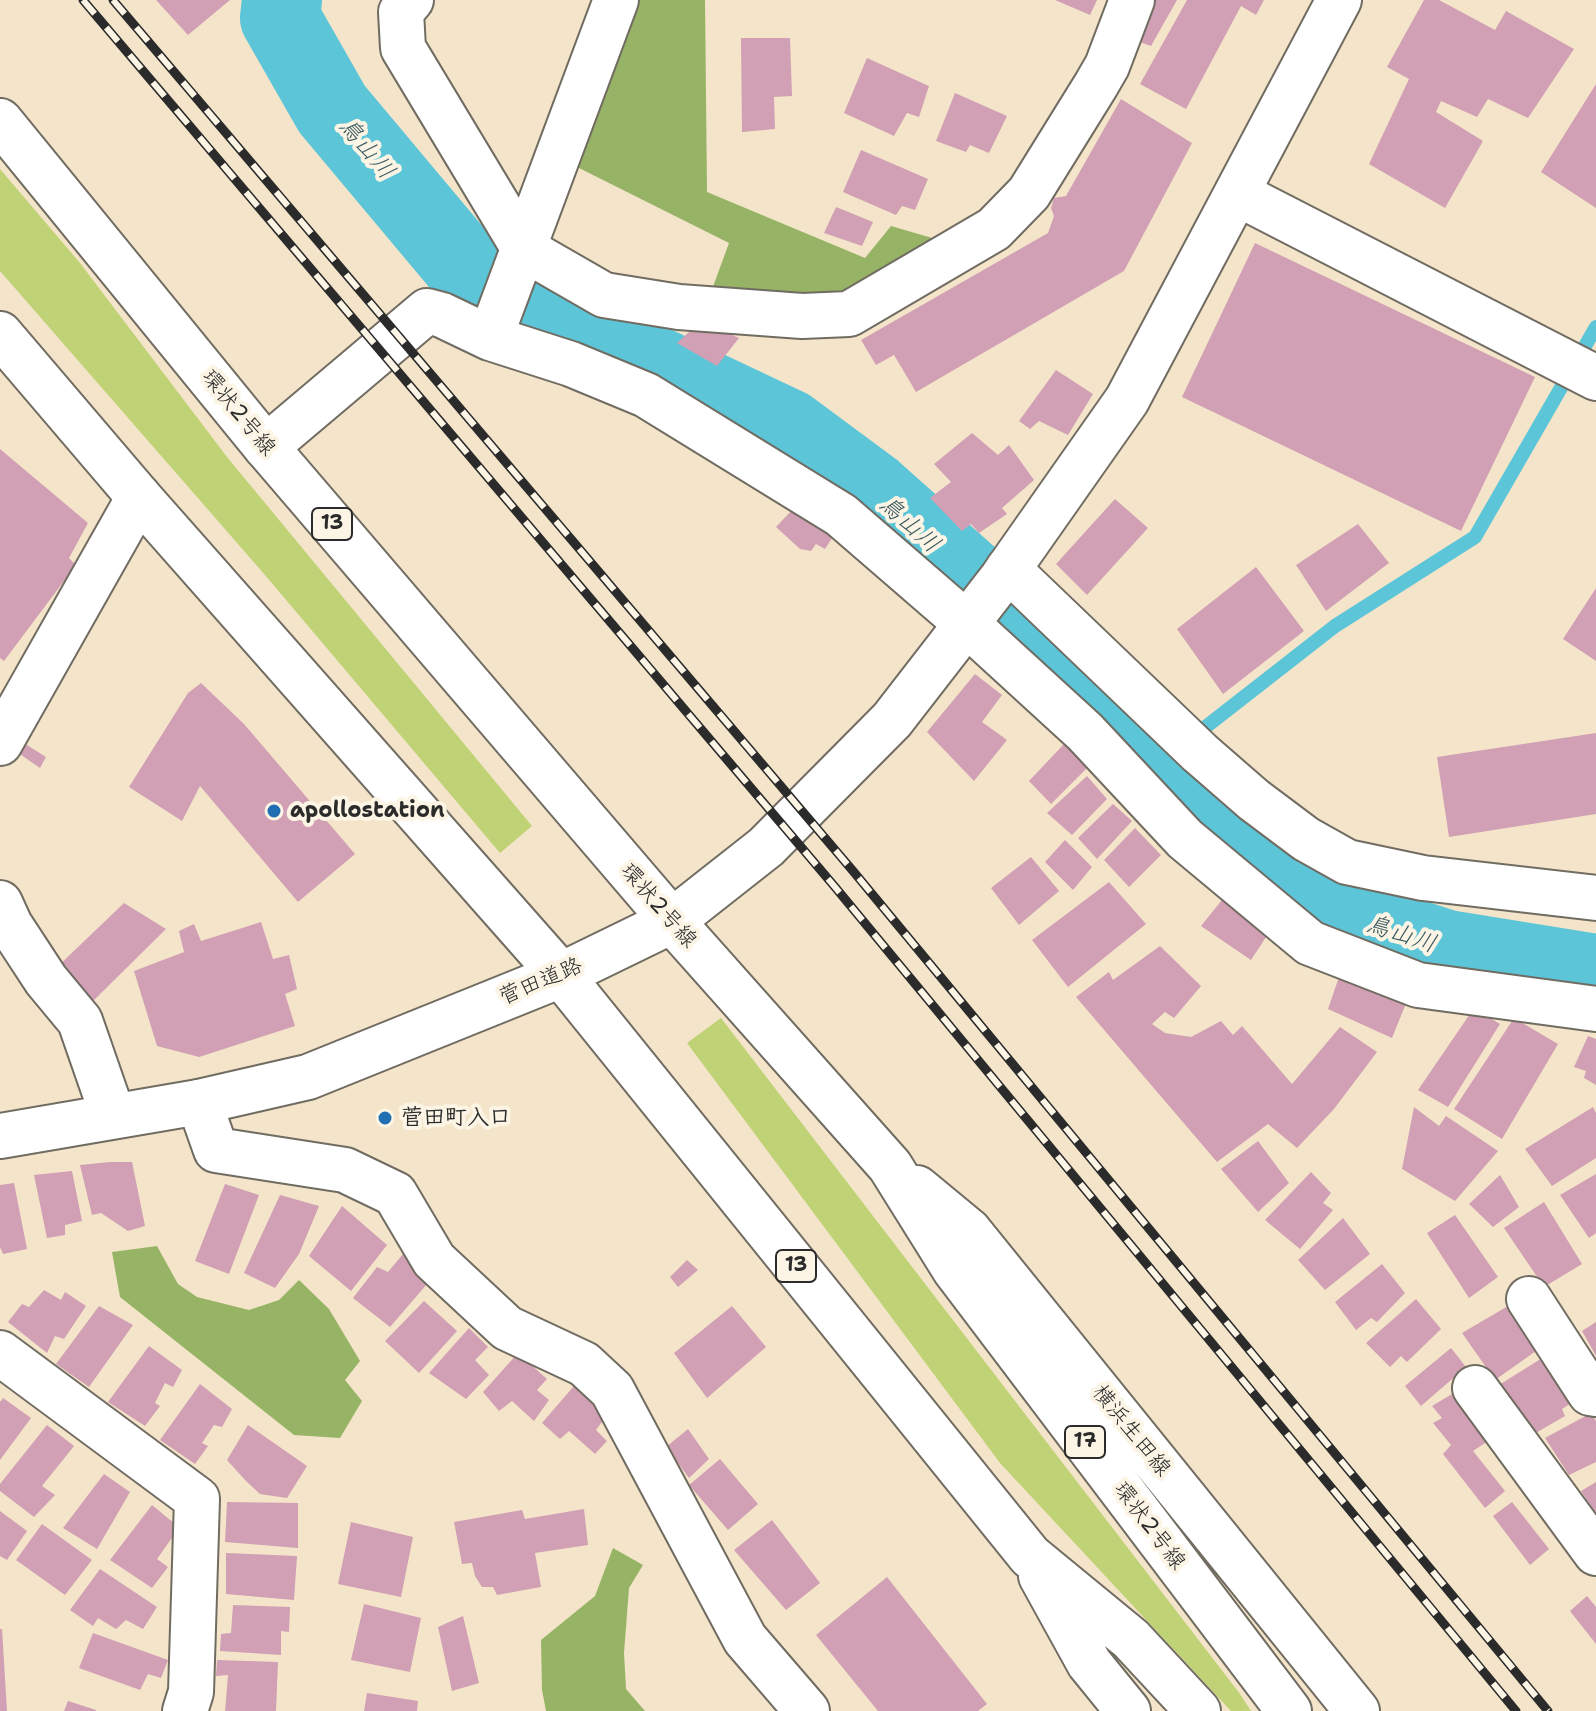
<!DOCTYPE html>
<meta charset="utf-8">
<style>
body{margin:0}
canvas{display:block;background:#f4e4c9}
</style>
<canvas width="1596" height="1711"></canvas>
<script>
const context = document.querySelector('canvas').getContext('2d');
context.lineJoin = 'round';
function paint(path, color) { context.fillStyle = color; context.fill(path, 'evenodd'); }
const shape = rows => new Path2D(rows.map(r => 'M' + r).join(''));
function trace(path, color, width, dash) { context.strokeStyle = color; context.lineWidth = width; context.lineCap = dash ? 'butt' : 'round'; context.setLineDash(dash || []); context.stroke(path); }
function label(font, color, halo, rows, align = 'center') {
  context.font = font + ' "Shantell Sans","Klee One",sans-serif'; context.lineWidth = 8; context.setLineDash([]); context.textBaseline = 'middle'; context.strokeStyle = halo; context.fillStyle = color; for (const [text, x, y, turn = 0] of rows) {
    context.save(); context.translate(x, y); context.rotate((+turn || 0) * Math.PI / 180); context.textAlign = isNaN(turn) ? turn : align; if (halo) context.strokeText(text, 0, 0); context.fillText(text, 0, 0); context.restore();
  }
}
paint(shape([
 [0,169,80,263,227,457,532,826,500,853,265,575,0,271],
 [721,1018,1240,1694,1251,1711,1231,1711,1000,1463,687,1043]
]), '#bfd275');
paint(shape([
 [638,0,705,0,707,192,865,258,891,226,946,242,875,283,821,302,711,292,729,243,577,167],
 [157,1246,178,1284,197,1297,249,1310,279,1300,299,1280,329,1309,360,1361,345,1380,362,1401,340,1438,294,1435,120,1297,112,1252],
 [613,1548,643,1565,629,1588,624,1653,626,1689,645,1711,546,1711,542,1690,541,1640,595,1596]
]), '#97b466');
trace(shape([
 [1162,761,1335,626,1475,537,1596,327]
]), '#5cc5d8', 14);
trace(shape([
 [282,0,280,18,332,109,477,282,788,429,873,492,1122,714,1191,794,1326,911,1447,950,1596,974]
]), '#5cc5d8', 80);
paint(shape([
 [156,0,230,0,188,35],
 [1055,0,1097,0,1090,15],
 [1153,0,1177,0,1151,46,1134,40],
 [1187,0,1264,0,1256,15,1241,6,1186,109,1140,84],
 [1424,0,1439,0,1495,30,1506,11,1574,49,1528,118,1488,99,1477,117,1441,101,1436,112,1483,141,1445,208,1369,164,1409,79,1387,67],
 [741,38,790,38,792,96,774,97,775,129,742,132],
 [867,58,929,86,919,117,907,113,894,136,844,113],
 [1596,84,1596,208,1541,172],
 [955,93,1007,116,989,153,970,145,966,152,936,141],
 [1121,99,1192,143,1124,271,916,392,894,355,876,365,861,340,1048,233,1054,216,1051,208,1054,198,1066,196],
 [861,150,928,179,915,210,902,206,896,215,843,192],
 [836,207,873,222,862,246,824,233],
 [1255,243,1535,377,1461,531,1182,397],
 [701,321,739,338,717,366,677,343],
 [1056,370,1093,394,1068,435,1039,421,1030,429,1019,421],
 [972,433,998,455,1009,445,1034,480,1002,508,1007,514,979,533,971,524,962,531,930,498,951,482,934,464],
 [0,449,88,523,69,558,76,565,4,661,0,658],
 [1115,499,1148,528,1087,595,1056,564],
 [794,508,834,535,825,549,816,544,811,551,800,549,776,527],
 [1358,524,1389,563,1326,611,1296,565],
 [1256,567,1304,631,1223,694,1177,629],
 [1596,588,1596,661,1563,639],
 [975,674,1002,695,982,722,1007,740,974,781,927,732],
 [201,683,244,724,355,854,298,902,200,786,182,821,129,787,188,693],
 [1596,733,1596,814,1449,837,1437,757],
 [19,740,46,757,40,768,14,750],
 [1064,744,1090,765,1051,804,1029,781],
 [1087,776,1107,799,1072,835,1047,813],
 [1113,804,1132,821,1097,859,1078,838],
 [1135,828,1161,855,1129,887,1104,860],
 [1065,840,1092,867,1073,890,1045,862],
 [1031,857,1059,891,1019,925,991,888],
 [1109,882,1146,924,1068,987,1032,940],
 [1226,895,1270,931,1251,960,1201,926],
 [124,903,166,929,90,1004,54,970],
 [261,922,273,959,289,955,297,989,285,994,295,1026,199,1057,157,1046,134,971,184,952,179,931,194,924,201,941],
 [1160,946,1201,986,1174,1018,1165,1012,1152,1024,1165,1033,1191,1037,1221,1021,1233,1035,1242,1026,1292,1084,1340,1027,1377,1052,1334,1109,1297,1148,1268,1124,1217,1162,1076,997,1109,972,1113,980],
 [1340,974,1407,1001,1392,1038,1328,1009],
 [1474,1008,1500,1024,1448,1107,1418,1090],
 [1514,1018,1558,1044,1502,1139,1454,1109],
 [1588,1036,1596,1039,1596,1085,1584,1078,1586,1071,1574,1067],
 [1414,1107,1439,1126,1446,1116,1498,1151,1455,1201,1402,1169],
 [1593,1107,1596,1113,1596,1158,1552,1186,1525,1149],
 [1258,1141,1289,1183,1258,1212,1221,1169],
 [110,1162,132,1162,145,1226,128,1231,101,1213,92,1215,80,1165],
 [72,1171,82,1221,65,1225,65,1235,47,1238,34,1175],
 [1311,1172,1331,1193,1323,1203,1333,1210,1300,1249,1265,1220],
 [1596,1174,1596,1233,1589,1238,1560,1195],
 [1500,1175,1519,1207,1493,1227,1469,1204],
 [14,1183,27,1249,3,1254,0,1247,0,1185],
 [225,1184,259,1195,229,1274,195,1261],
 [280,1195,319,1206,299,1254,275,1288,244,1273],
 [1544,1202,1582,1264,1544,1287,1504,1228],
 [342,1206,387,1245,351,1291,309,1256],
 [1455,1215,1498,1277,1469,1298,1427,1233],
 [1343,1218,1370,1254,1325,1290,1298,1260],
 [403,1254,428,1283,390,1327,353,1298,377,1267,388,1272],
 [687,1260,698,1270,678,1287,670,1277],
 [1382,1264,1405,1293,1377,1322,1371,1318,1356,1330,1335,1302],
 [44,1290,61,1300,65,1292,86,1306,64,1339,55,1336,47,1353,8,1322,22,1304,29,1307],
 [1416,1299,1441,1329,1407,1362,1401,1356,1390,1367,1366,1343],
 [424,1301,457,1331,419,1373,385,1341],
 [99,1306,133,1325,89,1387,56,1364],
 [732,1306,766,1347,707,1398,674,1353],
 [1508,1306,1536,1351,1495,1380,1462,1333],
 [1596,1322,1596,1356,1582,1331],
 [469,1328,488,1347,475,1360,489,1375,466,1399,429,1373],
 [149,1346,182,1370,173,1387,165,1383,155,1403,160,1406,145,1426,108,1402],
 [1451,1348,1466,1367,1421,1406,1405,1386],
 [518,1353,547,1379,537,1390,549,1400,534,1421,512,1401,499,1411,483,1392],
 [1547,1355,1576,1400,1562,1409,1565,1416,1534,1434,1499,1385],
 [200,1384,232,1409,222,1427,214,1425,202,1443,208,1446,195,1464,160,1440],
 [574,1386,607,1415,596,1430,607,1441,595,1454,569,1431,560,1439,542,1423],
 [1457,1391,1491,1439,1473,1451,1505,1491,1485,1508,1443,1454,1451,1445,1433,1423,1442,1418,1432,1406],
 [3,1398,31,1418,0,1460,0,1402],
 [1591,1413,1596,1421,1596,1462,1569,1475,1545,1438],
 [47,1425,74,1446,42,1486,55,1495,34,1517,0,1491,0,1484],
 [248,1425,307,1466,287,1498,260,1494,246,1481,227,1460],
 [688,1429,709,1459,689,1478,666,1447],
 [720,1459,758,1504,728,1530,689,1485],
 [104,1474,130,1492,97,1549,63,1528],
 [1596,1482,1596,1514,1581,1491],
 [227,1502,298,1503,298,1548,225,1542],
 [1512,1502,1549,1549,1530,1565,1493,1516],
 [152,1505,175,1524,174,1535,157,1559,168,1567,152,1588,110,1560],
 [584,1509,588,1545,535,1553,541,1587,497,1595,493,1587,482,1587,475,1576,472,1563,462,1564,454,1522,522,1510,525,1519],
 [0,1511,27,1531,7,1560,0,1556],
 [772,1520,820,1583,786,1610,734,1550],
 [351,1522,413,1537,401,1597,338,1584],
 [42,1524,92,1560,65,1595,16,1560],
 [226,1553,297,1556,294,1600,226,1594],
 [100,1569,157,1607,143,1629,126,1620,116,1629,98,1618,93,1626,70,1610],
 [887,1577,987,1704,978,1711,878,1711,816,1635],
 [1587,1596,1596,1607,1596,1644,1570,1611],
 [364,1604,421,1618,410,1672,351,1660],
 [233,1605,290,1607,289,1632,281,1631,281,1655,220,1651,221,1634,231,1633],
 [463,1616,479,1683,452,1691,438,1627],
 [0,1629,2,1629,7,1711,0,1711],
 [93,1633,168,1660,161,1678,148,1674,140,1690,79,1668],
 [217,1660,278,1662,276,1711,225,1711,228,1675,216,1676],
 [367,1693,418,1701,417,1711,364,1711],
 [68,1701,96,1710,96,1711,64,1711]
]), '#d1a0b4');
const street = shape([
 [411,0,401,12,403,48,524,249,604,295,679,307,802,316,849,314,994,229,1029,193,1096,85,1107,66,1132,0],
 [1238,194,1596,378],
 [490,338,616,0],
 [266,447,427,311,442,315,490,338,571,364,646,395,841,515,967,624,1085,732,1185,839,1310,943,1418,985,1596,1009],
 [1008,569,1200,753,1254,800,1306,839,1347,862,1423,878,1596,898],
 [0,743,139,497],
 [0,903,10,925,46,980,80,1021,113,1116],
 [199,1102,216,1150,345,1170,395,1194,434,1260,507,1328,584,1364,612,1390,745,1639,807,1711],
 [1529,1299,1590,1393,1596,1394],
 [0,1353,197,1499,191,1692,185,1711],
 [1475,1388,1596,1553]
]);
const secondary = shape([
 [0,1136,199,1102,308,1077,561,975,672,921,766,847,892,720,1002,578,1127,400,1339,0]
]);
const primary = shape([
 [0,121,266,447,672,921,890,1166,955,1270,1289,1711],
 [0,334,139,497,561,975,1030,1556,1131,1639,1198,1711],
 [917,1188,969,1231,1357,1711],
 [1041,1576,1089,1663,1128,1711]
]);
trace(street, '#716c62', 48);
trace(secondary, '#716c62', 48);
trace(primary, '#716c62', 48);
trace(street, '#fff', 44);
trace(secondary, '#fff', 44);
trace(primary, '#fff', 44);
const rail = shape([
 [83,0,835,887,1516,1711],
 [113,0,853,871,1548,1711]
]);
trace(rail, '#2b2b2b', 9);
trace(rail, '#fcf5e5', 6, [18]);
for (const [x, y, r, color] of [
 [274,811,8,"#1f6fb2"],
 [385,1118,8,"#1f6fb2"]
]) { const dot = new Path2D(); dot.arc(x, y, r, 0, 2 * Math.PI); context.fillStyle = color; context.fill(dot); trace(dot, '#fcf5e5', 3); }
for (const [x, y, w] of [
 [332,524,40],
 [796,1266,40],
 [1085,1442,40]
]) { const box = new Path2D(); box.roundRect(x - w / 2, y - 16, w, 32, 6); context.fillStyle = '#fcf5e5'; context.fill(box); trace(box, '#2b2b2b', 2); }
label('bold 20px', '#2b2b2b', null, [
 ["13",332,524],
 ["13",796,1266],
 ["17",1085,1442]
]);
label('22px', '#2b2b2b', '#fcf5e5', [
 ["環状2号線",238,413,51],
 ["環状2号線",658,906,49],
 ["菅田道路",541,982,-23],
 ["横浜生田線",1131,1431,51],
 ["環状2号線",1149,1526,53]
]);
label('bold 22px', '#2b2b2b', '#fcf5e5', [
 ["apollostation",290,811],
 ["菅田町入口",401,1118]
], 'left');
label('italic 24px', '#3a595f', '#fcf5e5', [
 ["鳥山川",366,149,50],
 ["鳥山川",909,525,42],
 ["鳥山川",1401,935,18]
]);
</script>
